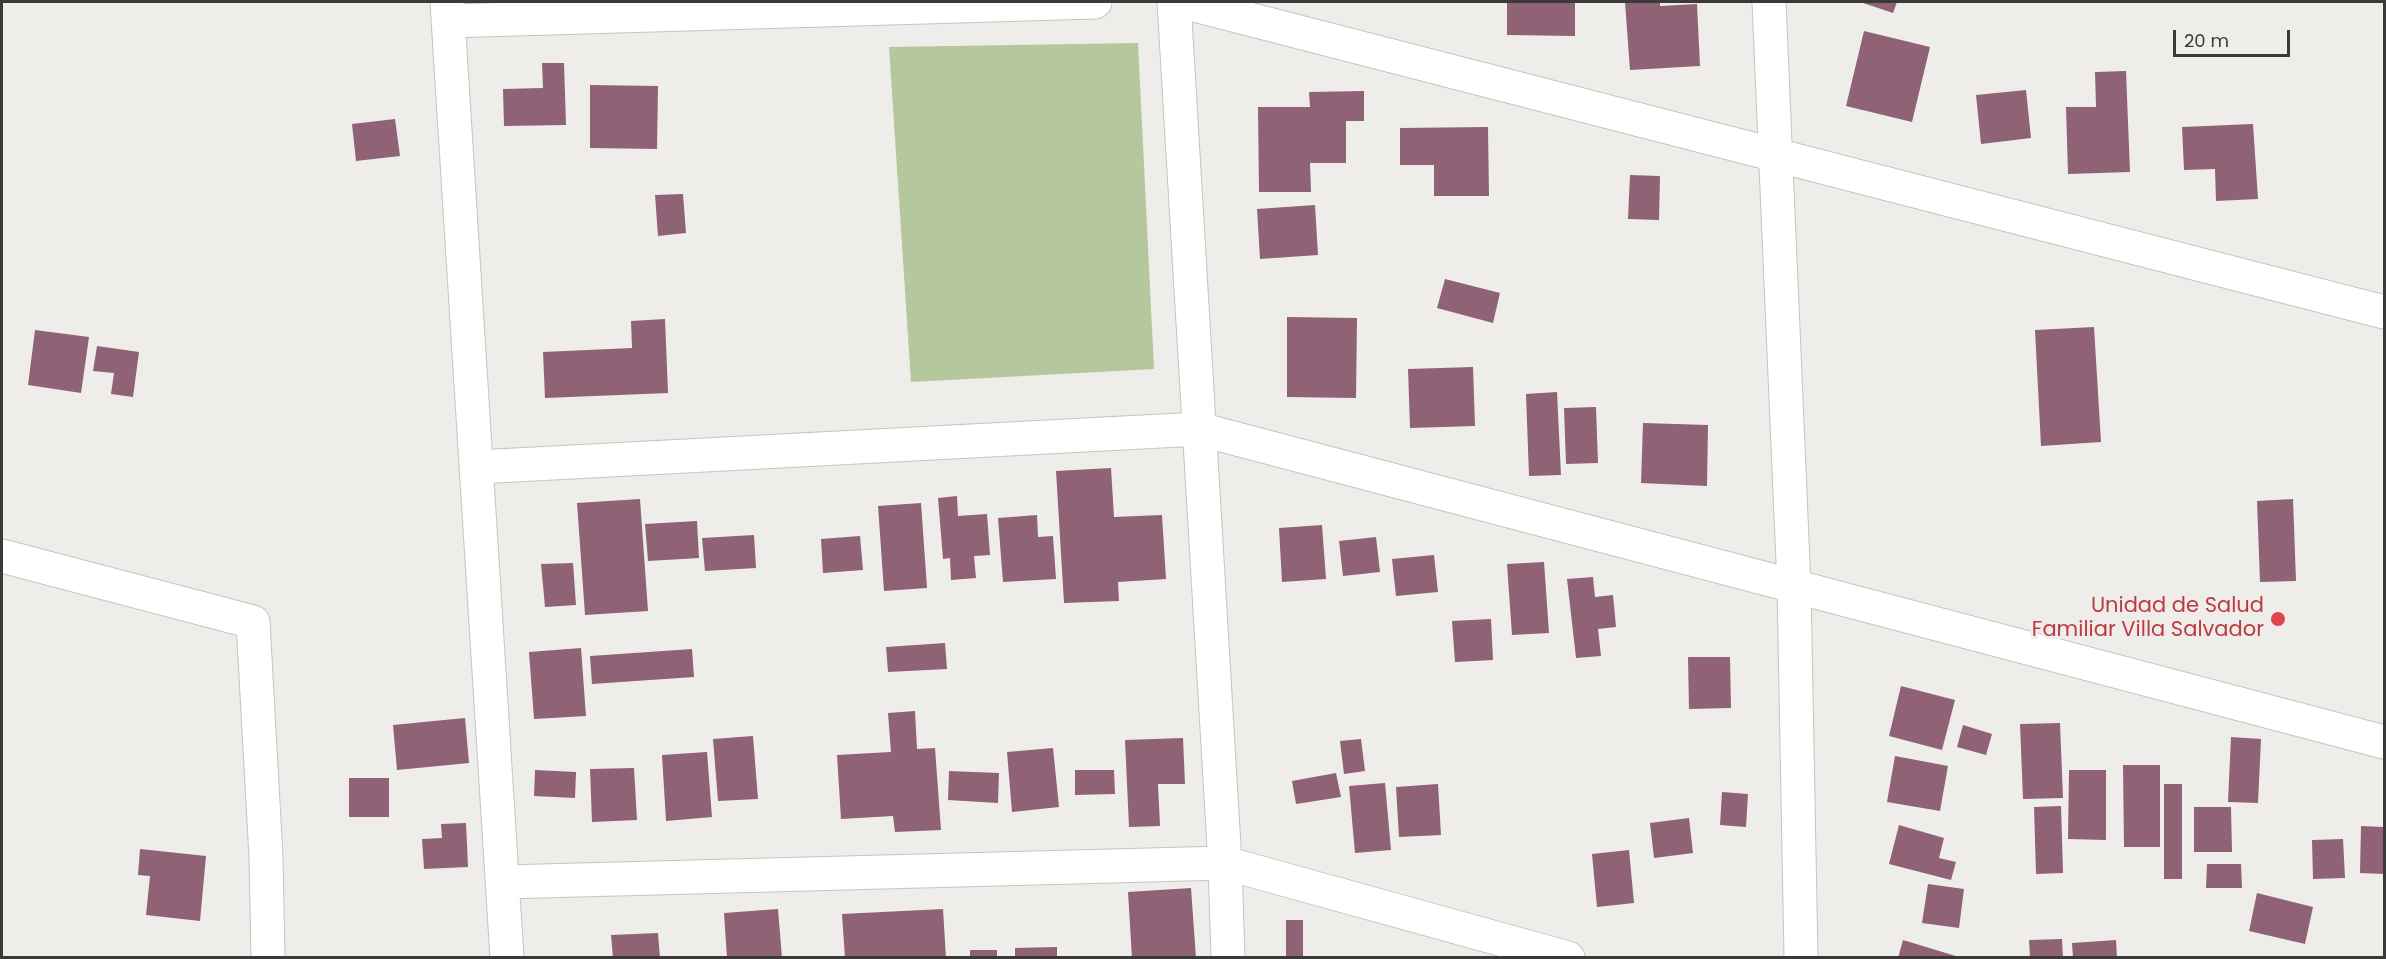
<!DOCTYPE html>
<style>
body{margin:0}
#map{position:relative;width:2386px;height:959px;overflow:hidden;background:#efedea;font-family:Poppins,sans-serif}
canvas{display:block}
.frame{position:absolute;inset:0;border:3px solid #3b3a39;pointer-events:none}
.scale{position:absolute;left:2173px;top:30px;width:117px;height:27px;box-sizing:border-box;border:3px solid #3b3a39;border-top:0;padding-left:8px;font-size:18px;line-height:21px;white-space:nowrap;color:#3b3a39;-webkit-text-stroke:4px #efedea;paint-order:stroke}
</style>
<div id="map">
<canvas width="2386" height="959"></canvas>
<div class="frame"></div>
<div class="scale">20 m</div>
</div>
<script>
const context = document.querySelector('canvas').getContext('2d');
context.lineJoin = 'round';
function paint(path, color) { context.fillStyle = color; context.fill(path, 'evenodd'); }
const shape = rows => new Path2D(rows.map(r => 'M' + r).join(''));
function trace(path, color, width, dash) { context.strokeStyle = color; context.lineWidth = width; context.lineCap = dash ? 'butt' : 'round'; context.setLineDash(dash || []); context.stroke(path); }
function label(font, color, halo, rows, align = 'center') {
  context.font = font + ' Poppins,sans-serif'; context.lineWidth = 6; context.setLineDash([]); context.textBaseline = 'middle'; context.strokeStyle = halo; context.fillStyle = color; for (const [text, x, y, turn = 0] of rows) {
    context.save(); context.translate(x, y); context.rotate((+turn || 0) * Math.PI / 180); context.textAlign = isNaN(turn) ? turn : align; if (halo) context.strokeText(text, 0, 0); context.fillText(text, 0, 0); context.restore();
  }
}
paint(shape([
 [1138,43,1154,369,911,382,889,47]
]), '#b5c79c');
paint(shape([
 [1507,2,1575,2,1575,36,1507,35],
 [1625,2,1660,2,1660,6,1697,4,1700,66,1630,70],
 [1860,2,1897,2,1893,13],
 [1864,31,1930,47,1912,122,1846,106],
 [542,63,564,63,566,125,504,126,503,89,543,88],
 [2126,71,2130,172,2068,174,2066,107,2096,107,2095,72],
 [590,85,658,86,657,149,590,148],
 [2026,90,2031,138,1981,144,1976,95],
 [1364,91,1364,121,1346,121,1346,163,1310,163,1311,192,1259,192,1258,107,1310,107,1309,92],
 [395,119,400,156,356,161,352,124],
 [2253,124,2258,199,2216,201,2215,169,2184,170,2182,127],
 [1488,127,1489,196,1434,196,1434,165,1400,165,1400,128],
 [1630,175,1660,176,1659,220,1628,219],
 [683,194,686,233,658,236,655,195],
 [1315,205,1318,255,1260,259,1257,209],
 [1445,279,1500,293,1493,323,1437,308],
 [1287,317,1357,318,1356,398,1287,397],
 [665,319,668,393,545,398,543,352,632,348,631,321],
 [2094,327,2101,442,2041,446,2035,330],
 [35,330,89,337,81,393,28,385],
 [97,346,139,352,133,397,111,394,114,373,93,371],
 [1473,367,1475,426,1410,428,1408,369],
 [1557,392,1561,475,1529,476,1526,394],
 [1596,407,1598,463,1566,464,1564,408],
 [1643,423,1708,425,1707,486,1641,483],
 [1111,468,1114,517,1162,515,1166,579,1118,582,1119,601,1064,603,1056,471],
 [957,496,958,516,987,514,990,555,974,556,976,578,951,580,950,558,943,559,938,498],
 [640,499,648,611,585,615,577,503],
 [2293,499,2296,581,2260,582,2257,501],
 [921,503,927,588,884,591,878,506],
 [1037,515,1038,537,1053,536,1056,579,1003,582,998,518],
 [697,521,699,558,648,561,645,524],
 [1322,525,1326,579,1282,582,1279,528],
 [754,535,756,568,705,571,702,538],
 [860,536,863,570,823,573,821,539],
 [1376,537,1380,572,1343,576,1339,541],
 [1434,555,1438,592,1396,596,1392,559],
 [1544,562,1549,633,1512,635,1507,564],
 [573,563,576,605,545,607,541,564],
 [1593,577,1595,597,1613,595,1616,627,1598,629,1601,656,1576,658,1567,579],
 [1491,619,1493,660,1455,662,1452,621],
 [945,643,947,669,888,672,886,647],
 [581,648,586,716,534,719,529,652],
 [692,649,694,677,592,684,590,656],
 [1688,657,1730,657,1731,708,1689,709],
 [1901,686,1955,700,1942,750,1889,736],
 [915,711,917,749,935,748,941,830,895,832,893,816,841,819,837,755,891,752,888,713],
 [465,718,469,763,397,770,393,725],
 [2060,723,2063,798,2023,799,2020,724],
 [1963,725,1992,734,1986,755,1957,747],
 [753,736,758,799,718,801,713,739],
 [2231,737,2261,739,2258,803,2228,802],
 [1183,738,1185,784,1158,784,1160,826,1129,827,1125,740],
 [1361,739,1365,771,1344,774,1340,741],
 [1053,748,1059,807,1012,812,1007,752],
 [707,752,712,817,666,821,662,755],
 [1895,756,1948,766,1940,811,1887,802],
 [2123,765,2160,765,2160,847,2124,847],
 [634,768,637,820,592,822,590,769],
 [535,770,576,772,575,798,534,796],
 [1075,770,1114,770,1115,794,1075,795],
 [2069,770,2106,770,2106,840,2068,839],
 [949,771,999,773,998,803,948,800],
 [1336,773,1341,797,1296,804,1292,781],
 [349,778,389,778,389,817,349,817],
 [1385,783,1391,850,1355,853,1349,786],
 [1438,784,1441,835,1399,837,1396,787],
 [2164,784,2182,784,2182,879,2164,879],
 [1722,792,1748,794,1746,827,1720,825],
 [2061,806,2063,873,2036,874,2034,807],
 [2194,807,2231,807,2232,852,2194,852],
 [1689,818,1693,853,1654,858,1650,823],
 [466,823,468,867,424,869,422,839,442,838,441,824],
 [1899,825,1944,838,1939,858,1956,862,1951,880,1889,864],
 [2361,826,2384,827,2384,874,2360,873],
 [2343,839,2345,878,2313,879,2312,840],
 [140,849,206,856,200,921,146,915,150,876,138,875],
 [1629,850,1634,903,1597,907,1592,854],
 [2207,864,2241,864,2242,888,2206,888],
 [1928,884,1964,889,1959,928,1922,923],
 [1191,888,1196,958,1132,958,1128,892],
 [2257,893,2313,907,2305,944,2249,931],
 [778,909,782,958,727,958,724,913],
 [943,909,946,958,845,958,842,914],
 [1286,920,1303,920,1303,958,1286,958],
 [658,933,660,958,613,958,611,935],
 [2062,939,2063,958,2030,958,2029,940],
 [1903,940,1959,957,1959,958,1898,958],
 [2116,940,2117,958,2073,958,2072,943],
 [1057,947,1057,958,1015,958,1015,948],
 [970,950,997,950,997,958,970,958]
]), '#8f6275');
const minor = shape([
 [447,2,507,958],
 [1174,2,1225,863,1228,958],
 [1183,2,2384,312],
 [1769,2,1794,586,1801,958],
 [449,21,1095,2],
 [477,467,1199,429,2384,742],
 [2,556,253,622,266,857,268,958],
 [503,882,1225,863,1568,958]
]);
trace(minor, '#c6c4c2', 35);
trace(minor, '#fff', 33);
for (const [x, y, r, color] of [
 [2278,619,8,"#e0444e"]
]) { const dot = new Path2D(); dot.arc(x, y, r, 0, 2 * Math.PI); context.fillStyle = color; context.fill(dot); trace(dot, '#efedea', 2); }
label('21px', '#be3a42', '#efedea', [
 ["Unidad de Salud",2264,607],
 ["Familiar Villa Salvador",2264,631]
], 'right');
</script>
